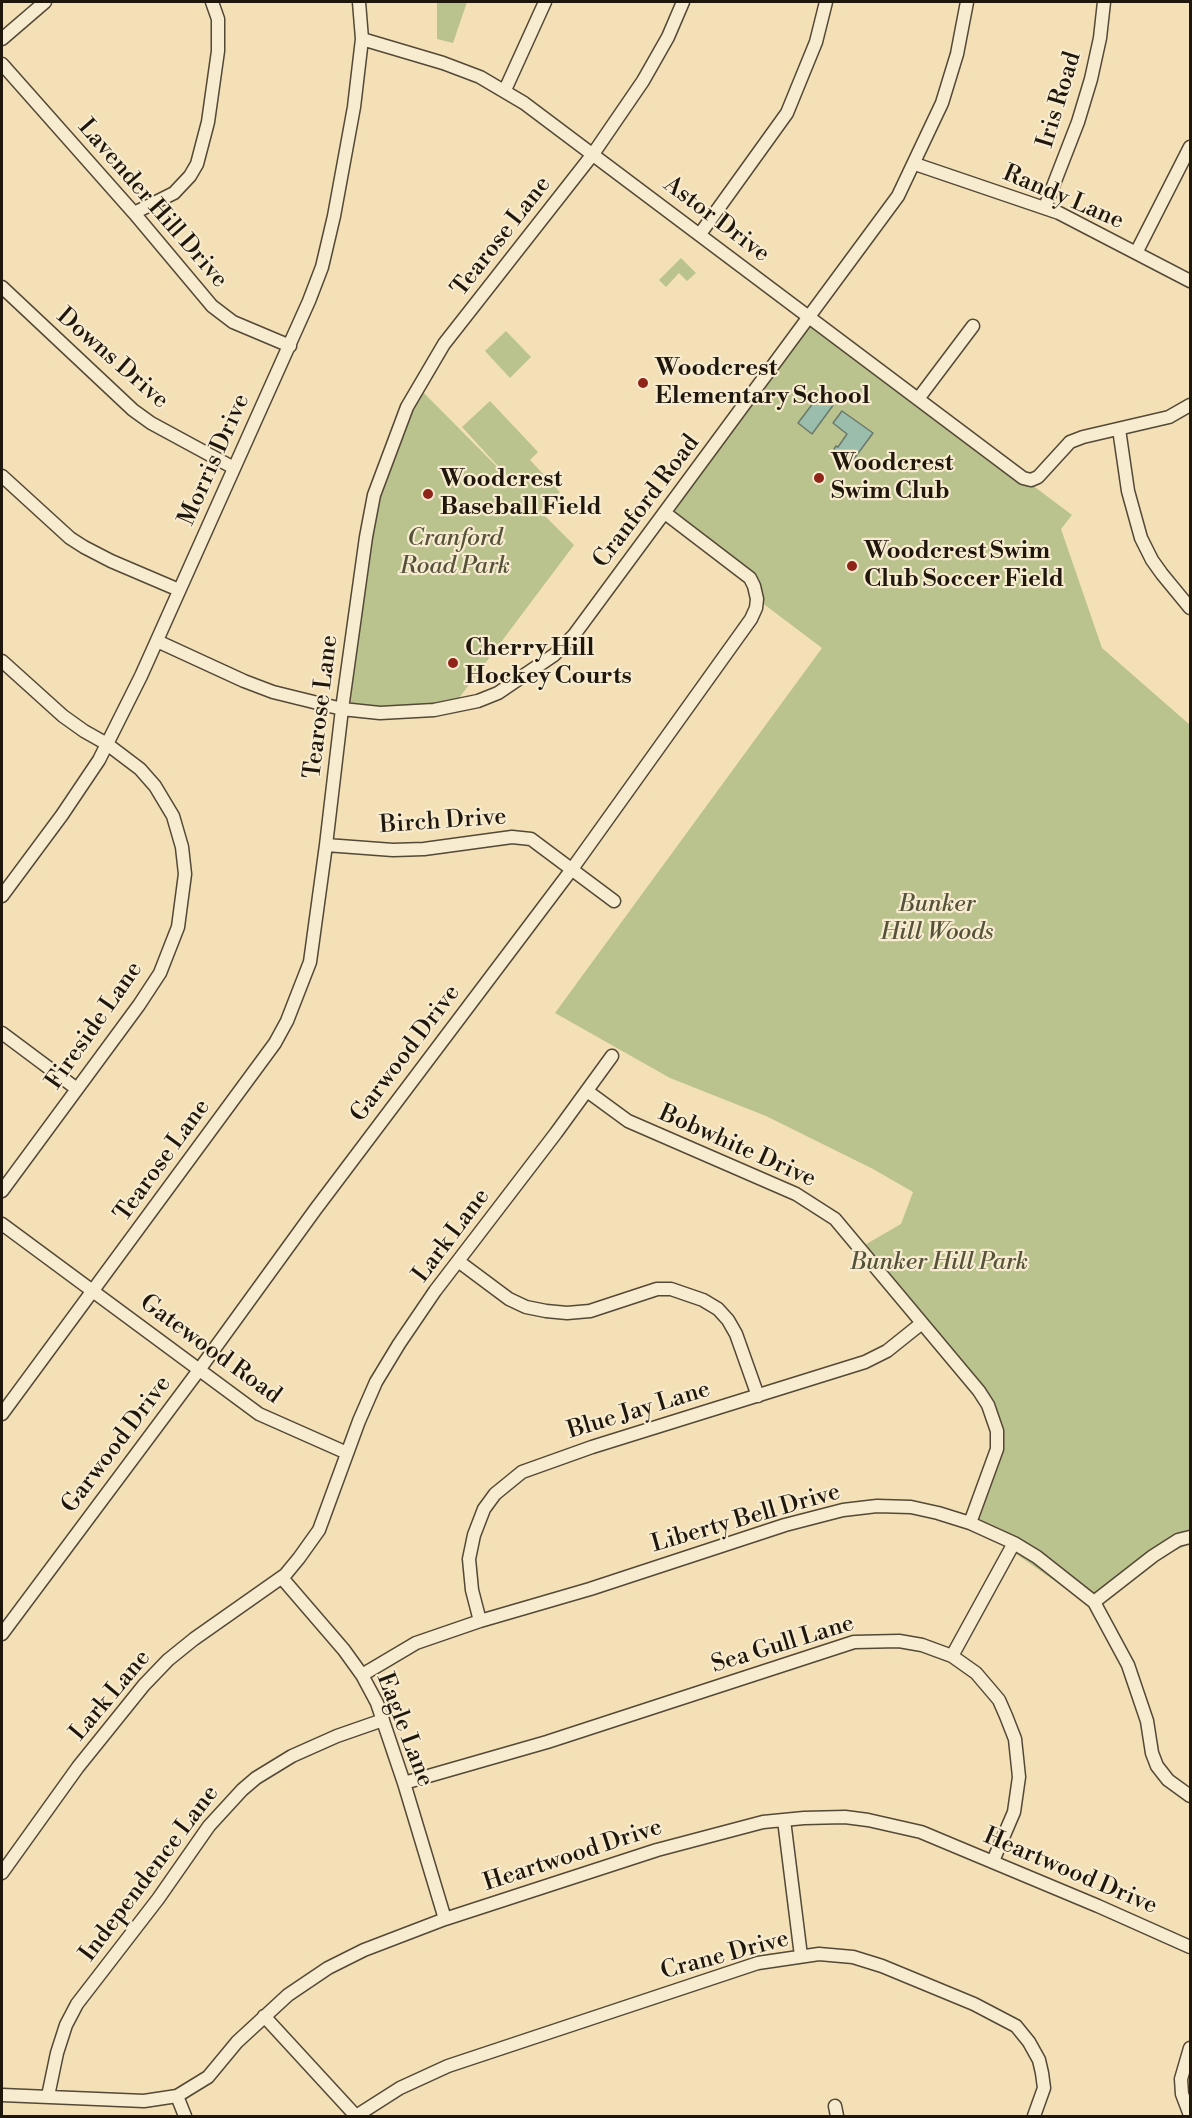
<!DOCTYPE html>
<style>
body{margin:0}
#map{position:relative;width:1192px;height:2118px;overflow:hidden;background:#f3e0b6;font-family:"Libre Bodoni",serif}
canvas{display:block}
.frame{position:absolute;inset:0;border:3px solid #1f160c;pointer-events:none}
</style>
<div id="map">
<canvas width="1192" height="2118"></canvas>
<div class="frame"></div>
</div>
<script>
const context = document.querySelector('canvas').getContext('2d');
context.lineJoin = 'round';
function paint(path, color) { context.fillStyle = color; context.fill(path, 'evenodd'); }
const shape = rows => new Path2D(rows.map(r => 'M' + r).join(''));
function trace(path, color, width, dash) { context.strokeStyle = color; context.lineWidth = width; context.lineCap = dash ? 'butt' : 'round'; context.setLineDash(dash || []); context.stroke(path); }
function label(font, color, halo, rows, align = 'center') {
  context.font = font + ' "Libre Bodoni",serif'; context.lineWidth = 4.5; context.setLineDash([]); context.textBaseline = 'middle'; context.strokeStyle = halo; context.fillStyle = color; for (const [text, x, y, turn = 0] of rows) {
    context.save(); context.translate(x, y); context.rotate((+turn || 0) * Math.PI / 180); context.textAlign = isNaN(turn) ? turn : align; if (halo) context.strokeText(text, 0, 0); context.fillText(text, 0, 0); context.restore();
  }
}
paint(shape([
 [437,2,467,2,453,43,437,39],
 [681,258,696,273,687,281,679,273,666,287,659,280],
 [810,318,1072,515,1061,529,1102,648,1190,725,1190,1544,1127,1572,1095,1609,969,1521,993,1448,988,1405,856,1250,901,1224,913,1192,873,1169,766,1116,670,1078,555,1013,822,648,757,599,754,586,665,513],
 [506,331,531,357,510,378,485,351],
 [418,387,517,487,462,427,490,401,538,452,530,460,560,492,540,511,574,545,453,706,342,709,374,495]
]), '#bac28e');
const water = shape([
 [820,394,834,404,812,434,798,423,820,394],
 [842,411,873,433,851,463,834,449,836,446,838,447,847,434,833,423,842,411]
]);
paint(water, '#9bbdac');
trace(water, '#697a6c', 1.5);
const minor = shape([
 [2,39,45,2],
 [362,39,443,63,480,77,524,103,1023,478,1031,480,1038,477,1070,442,1083,437,1169,417,1190,405],
 [2,64,134,213,212,306,233,322,290,346],
 [505,90,545,2],
 [915,164,1059,213,1190,281],
 [1045,207,1078,122,1091,79,1100,38,1104,2],
 [134,213,174,193,190,176,197,164,208,122,218,51,218,19,212,2],
 [700,234,787,113,816,42,826,2],
 [1136,253,1190,147],
 [2,287,133,410,151,423,234,468],
 [918,399,973,326],
 [1119,429,1128,491,1141,538,1152,560,1162,574,1190,608],
 [2,476,70,538,84,547,111,561,179,590],
 [157,641,244,681,273,692,342,709,380,713,434,710,478,701,498,693,554,655,574,635,898,196,942,103,957,54,967,2],
 [2,661,63,716,84,731,107,744,140,769,155,786,173,816,182,847,185,874,178,927,160,973,139,1005,2,1191],
 [326,845,393,850,424,849,512,837,531,839,614,901],
 [2,896,62,815,99,760,141,676,309,301,322,267,334,216,354,107,362,39,359,2],
 [2,1033,77,1089],
 [587,1091,628,1121,796,1194,835,1219,979,1391,988,1405,997,1431,997,1449,970,1523],
 [2,1224,259,1414,347,1453],
 [458,1261,509,1299,526,1307,546,1311,567,1313,590,1311,657,1289,671,1289,703,1300,718,1309,728,1320,736,1334,758,1396],
 [2,1414,275,1043,287,1021,310,962,326,845,342,709,366,537,374,495,407,407,444,344,593,154,643,81,668,37,683,2],
 [282,1578,344,1650,362,1675,377,1703,404,1783,445,1919],
 [1094,1602,1153,1556,1178,1540,1190,1537],
 [480,1621,472,1590,469,1559,474,1535,484,1509,495,1494,522,1472,592,1447,865,1362,887,1351,922,1323],
 [2,1634,199,1370,315,1210,572,869,751,619,756,608,757,599,754,586,750,578,665,513],
 [952,1656,1014,1543],
 [362,1675,416,1643,480,1621,590,1589,785,1525,843,1510,877,1506,911,1507,938,1513,970,1523,1014,1543,1037,1557,1094,1602,1128,1665,1147,1721,1152,1753,1157,1766,1168,1780,1190,1796],
 [404,1783,547,1742,854,1642,899,1641,922,1645,952,1656,976,1673,999,1700,1006,1716,1015,1739,1019,1777,1014,1812,993,1861],
 [784,1820,801,1956],
 [2,1873,78,1767,144,1685,168,1660,194,1639,285,1575,299,1558,319,1530,359,1421,376,1382,399,1344,435,1291,556,1133,612,1056],
 [264,2016,356,2116,400,2088,448,2066,758,1963,819,1954,853,1957,882,1966,974,2004,1016,2026,1029,2042,1039,2060,1042,2073,1044,2088,1034,2116],
 [1190,2048,1181,2079,1182,2094,1190,2115],
 [2,2095,144,2101,177,2096,208,2077,237,2042,288,1995,328,1968,364,1950,445,1919,657,1850,763,1822,804,1818,845,1817,868,1820,921,1832,1098,1906,1190,1947],
 [48,2096,57,2053,66,2025,77,2004,158,1899,209,1826,242,1790,256,1778,292,1756,337,1736,383,1720],
 [177,2096,185,2116],
 [835,2106,837,2116]
]);
trace(minor, '#544836', 15);
trace(minor, '#f7ebd0', 12);
for (const [x, y, r, color] of [
 [643,383,6,"#8f2418"],
 [819,478,6,"#8f2418"],
 [428,494,6,"#8f2418"],
 [852,566,6,"#8f2418"],
 [453,663,6,"#8f2418"]
]) { const dot = new Path2D(); dot.arc(x, y, r, 0, 2 * Math.PI); context.fillStyle = color; context.fill(dot); trace(dot, '#f7ebd0', 2); }
label('24px', '#1f160c', '#f7ebd0', [
 ["Iris Road",1060,100,-73],
 ["Randy Lane",1063,198,23],
 ["Lavender Hill Drive",152,204,49],
 ["Astor Drive",716,220,37],
 ["Tearose Lane",502,237,-52],
 ["Downs Drive",112,359,41],
 ["Morris Drive",215,460,-66],
 ["Cranford Road",647,502,-53],
 ["Tearose Lane",322,707,-83],
 ["Birch Drive",443,822,-4],
 ["Fireside Lane",95,1026,-55],
 ["Garwood Drive",406,1054,-53],
 ["Bobwhite Drive",737,1147,24],
 ["Tearose Lane",163,1161,-54],
 ["Lark Lane",452,1236,-53],
 ["Gatewood Road",210,1350,36],
 ["Blue Jay Lane",639,1411,-17],
 ["Garwood Drive",117,1445,-53],
 ["Liberty Bell Drive",746,1519,-16],
 ["Sea Gull Lane",783,1645,-17],
 ["Lark Lane",111,1696,-50],
 ["Eagle Lane",404,1730,69],
 ["Heartwood Drive",573,1856,-18],
 ["Heartwood Drive",1070,1872,23],
 ["Independence Lane",150,1874,-53],
 ["Crane Drive",725,1956,-15]
]);
label('bold 24px', '#1f160c', '#f7ebd0', [
 ["Woodcrest",655,369],
 ["Elementary School",655,397],
 ["Woodcrest",831,464],
 ["Swim Club",831,492],
 ["Woodcrest",440,480],
 ["Baseball Field",440,508],
 ["Woodcrest Swim",864,552],
 ["Club Soccer Field",864,580],
 ["Cherry Hill",465,649],
 ["Hockey Courts",465,677]
], 'left');
label('italic 24px', '#55523a', '#f7ebd0', [
 ["Cranford",455,539],
 ["Road Park",455,567],
 ["Bunker",937,905],
 ["Hill Woods",937,933],
 ["Bunker Hill Park",939,1263]
]);
</script>
